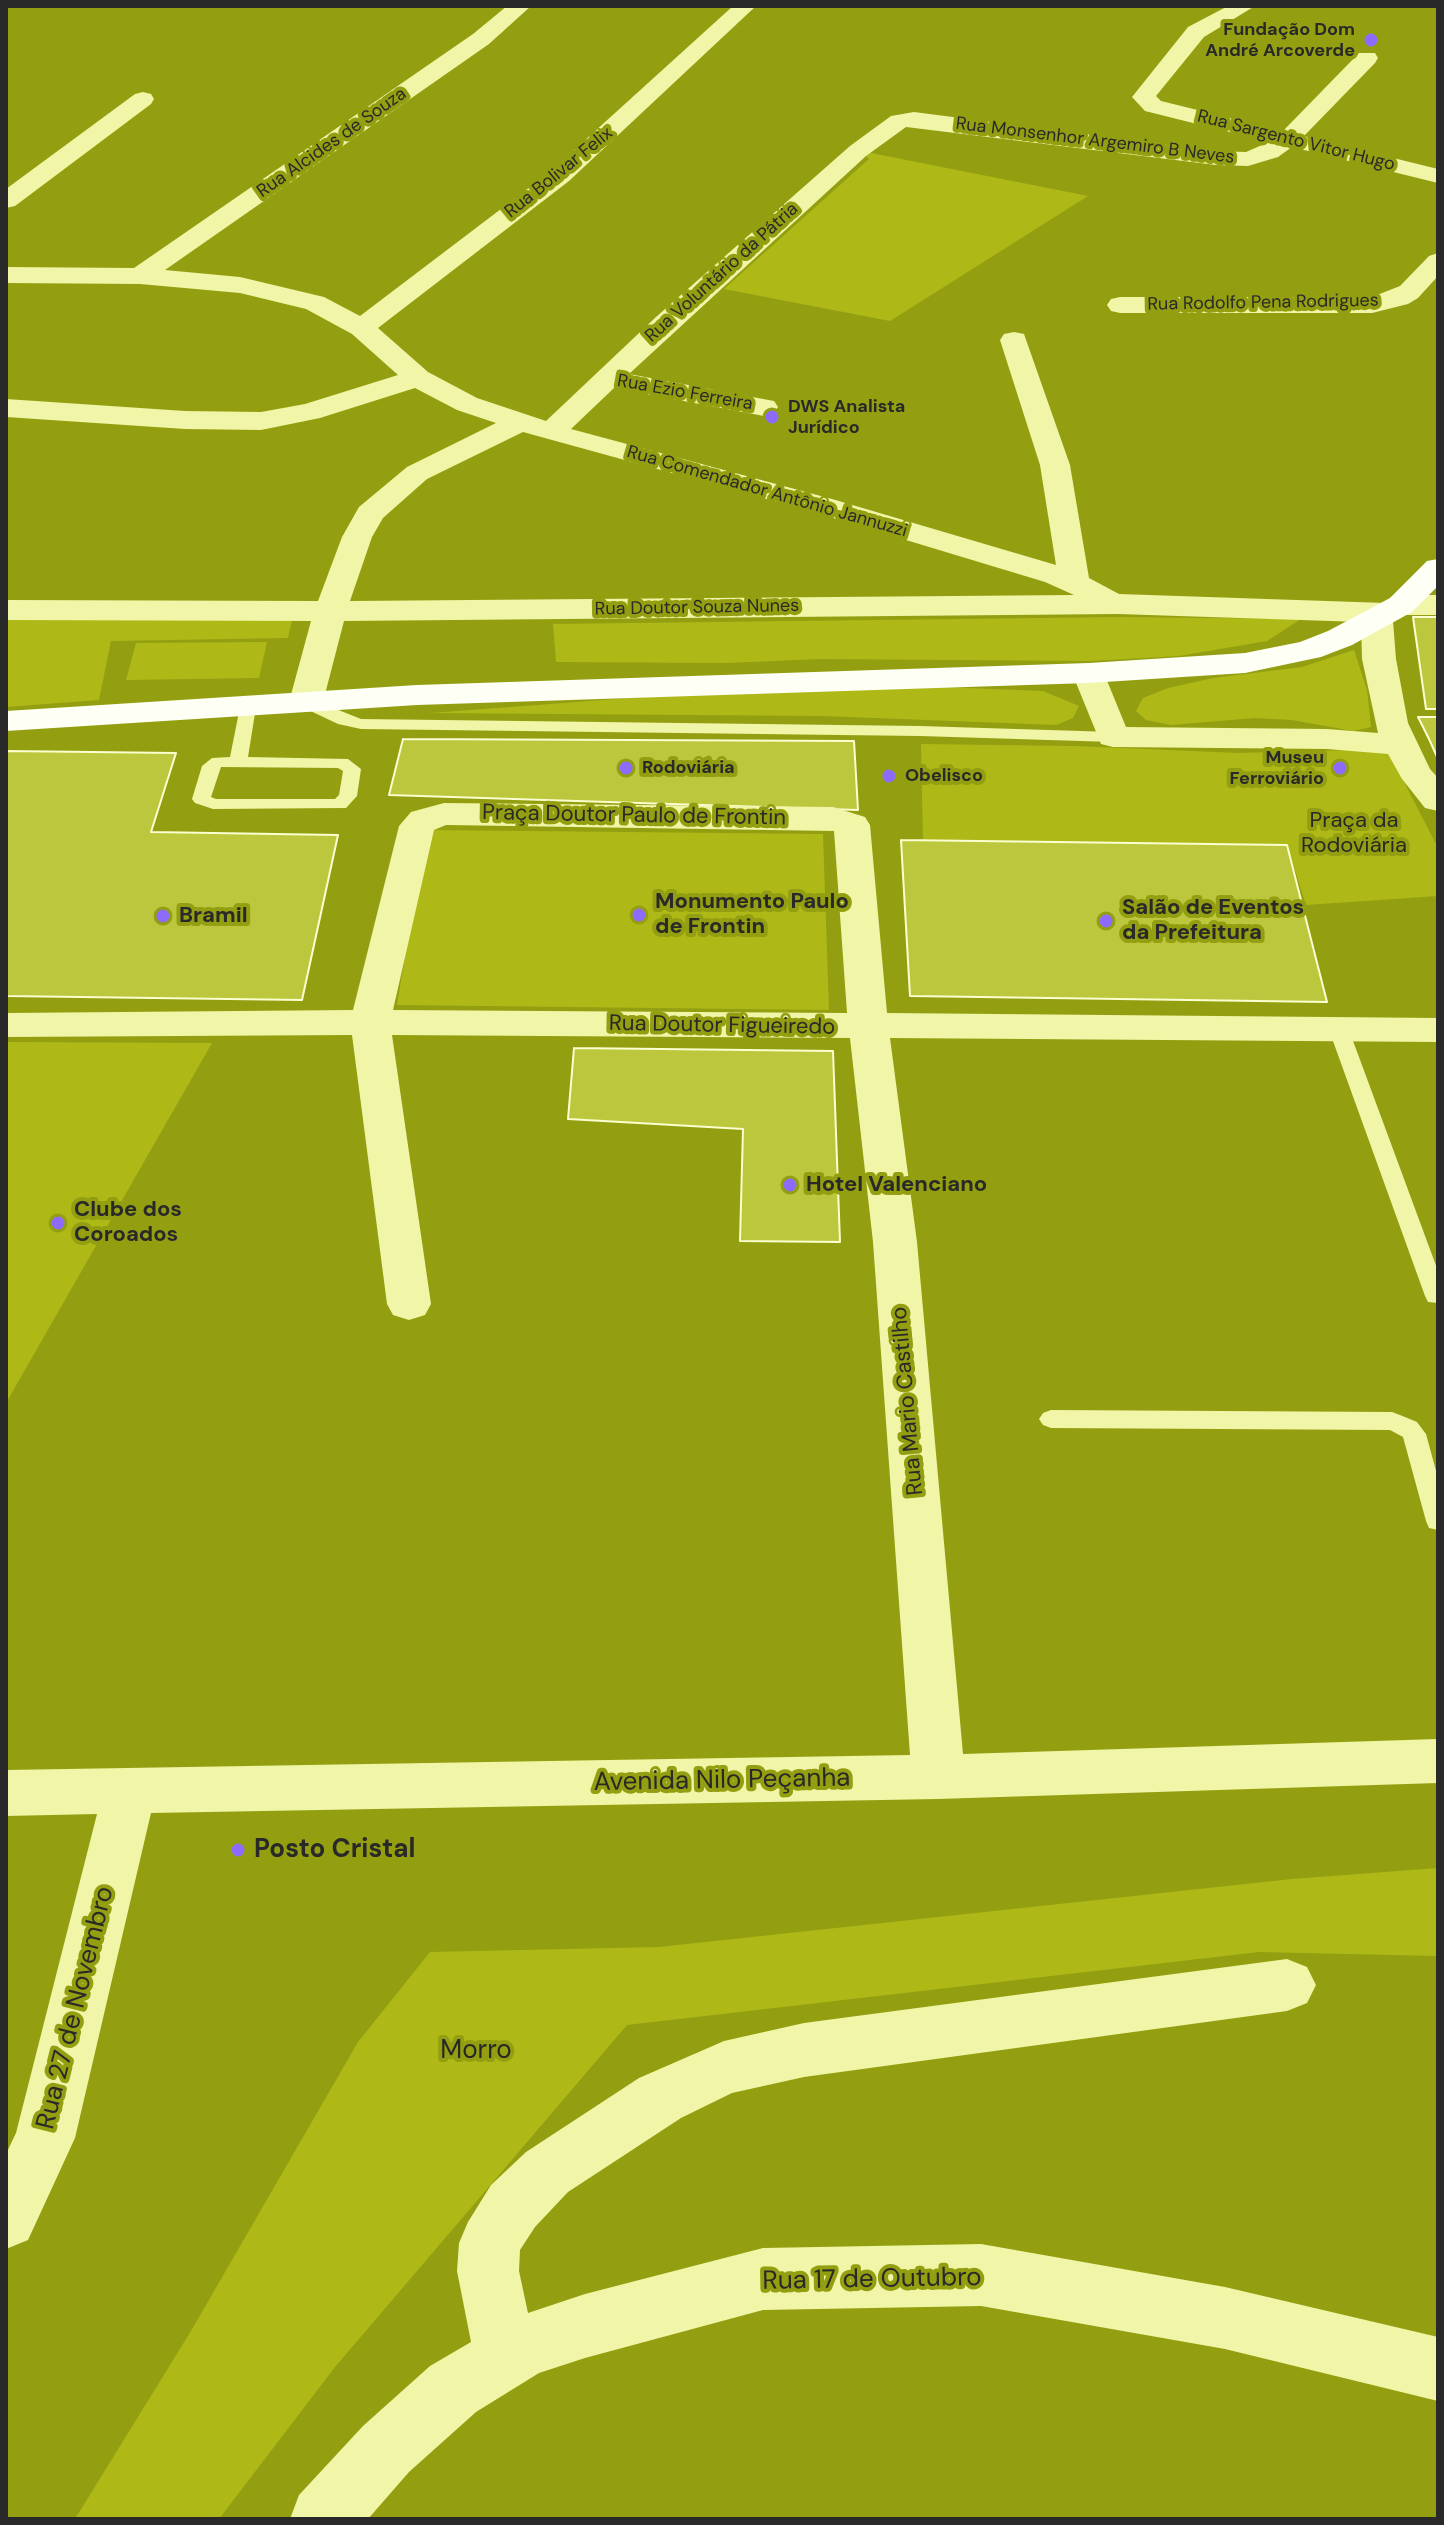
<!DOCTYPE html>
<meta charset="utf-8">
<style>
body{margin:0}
#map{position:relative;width:1444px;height:2525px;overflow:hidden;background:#939f10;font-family:"DM Sans",sans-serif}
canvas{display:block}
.frame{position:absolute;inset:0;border:8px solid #292929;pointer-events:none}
</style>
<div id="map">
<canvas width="1444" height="2525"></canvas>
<div class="frame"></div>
</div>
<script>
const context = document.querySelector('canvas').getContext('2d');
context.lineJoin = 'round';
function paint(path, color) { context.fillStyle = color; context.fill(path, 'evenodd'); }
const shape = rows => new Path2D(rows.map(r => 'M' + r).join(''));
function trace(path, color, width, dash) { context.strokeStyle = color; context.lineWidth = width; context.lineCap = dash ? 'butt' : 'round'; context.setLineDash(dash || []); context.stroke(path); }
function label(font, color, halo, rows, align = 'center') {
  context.font = font + ' "DM Sans",sans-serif'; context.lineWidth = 8; context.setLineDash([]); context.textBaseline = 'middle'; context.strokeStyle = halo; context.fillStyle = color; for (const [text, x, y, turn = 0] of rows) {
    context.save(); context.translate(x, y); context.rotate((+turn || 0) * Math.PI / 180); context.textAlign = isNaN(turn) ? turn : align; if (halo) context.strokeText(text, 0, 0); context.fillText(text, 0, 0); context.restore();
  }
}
paint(shape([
 [861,151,1088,196,890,321,724,289,869,159],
 [1120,617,1301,619,1267,641,1179,656,1090,661,820,659,727,663,556,662,553,624],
 [6,618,292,620,288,638,111,641,99,700,6,707],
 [267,642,259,678,126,680,136,643],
 [1354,650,1367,690,1371,727,1353,731,1292,720,1255,718,1171,725,1146,720,1136,711,1143,698,1168,688,1213,678,1302,667],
 [919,686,1043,691,1079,706,1073,718,1056,725,823,716,430,713,737,690],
 [921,744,1075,746,1238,753,1387,749,1438,848,1438,896,1306,905,1287,845,923,842],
 [426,830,823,834,829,1010,397,1005],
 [6,1042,212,1043,6,1403],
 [1438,1868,1438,1956,1259,1952,627,2025,335,2367,219,2519,75,2519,191,2331,358,2042,430,1952,659,1947,1292,1879]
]), '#aeb918');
const building = shape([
 [1413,617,1438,617,1438,709,1426,709,1413,617],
 [1418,717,1438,717,1438,759,1429,739,1418,717],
 [403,739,854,741,858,810,389,795,403,739],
 [6,751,176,753,151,832,338,835,302,1000,6,996,6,751],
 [901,840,1287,845,1327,1002,910,996,901,840],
 [574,1048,833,1051,840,1242,740,1241,743,1129,568,1119,574,1048]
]);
paint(building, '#bdc73e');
trace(building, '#fbfed0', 2);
paint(shape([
 [306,697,361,719,920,726,1113,732,1122,737,1113,742,920,736,361,729,338,724,300,706,298,702,306,697],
 [248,702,256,707,248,757,348,759,361,769,357,796,346,808,213,809,195,803,192,799,202,766,212,758,230,757,240,707,248,702],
 [221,767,338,768,343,771,339,795,335,799,216,799,211,797,221,767],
 [1339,1024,1349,1030,1438,1271,1438,1303,1428,1302,1425,1296,1329,1030,1339,1024],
 [1051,1410,1392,1412,1400,1415,1417,1422,1426,1434,1438,1478,1438,1530,1429,1528,1426,1521,1403,1437,1390,1430,1051,1428,1043,1425,1039,1419,1043,1413,1051,1410]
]), '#f0f5a7');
paint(shape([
 [507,6,531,6,489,44,165,270,240,277,324,297,360,316,551,171,733,6,756,6,569,181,378,328,428,372,477,398,546,421,656,317,850,146,891,116,914,112,1216,151,1246,152,1269,142,1145,111,1132,97,1188,27,1228,6,1255,6,1204,37,1156,96,1161,101,1283,131,1359,53,1375,53,1378,58,1375,63,1304,136,1438,169,1438,183,1292,147,1278,157,1248,166,1216,165,906,127,866,156,629,374,774,401,778,407,774,413,764,416,614,388,571,429,832,499,1056,565,1040,465,1000,340,1004,334,1014,332,1024,334,1070,465,1089,578,1119,594,1386,603,1390,598,1401,595,1438,595,1438,615,1403,615,1393,621,1396,659,1408,723,1430,769,1438,778,1438,811,1425,808,1402,779,1388,754,1327,749,1113,747,1101,744,1072,673,1077,666,1089,663,1101,666,1126,727,1327,729,1378,733,1362,659,1361,622,1118,614,344,621,323,702,318,709,306,712,294,709,289,702,311,621,6,620,6,600,318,601,342,537,359,507,407,467,496,423,457,410,415,388,320,418,261,430,185,429,6,417,6,399,185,411,261,412,305,404,398,375,352,334,306,309,240,293,140,284,6,283,6,267,134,268,473,34,507,6],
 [523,432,810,511,1045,582,1074,595,350,601,372,537,383,518,427,479,523,432],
 [143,92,151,94,154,99,151,104,15,206,6,208,6,189,135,94,143,92],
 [1438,253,1438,276,1418,298,1408,304,1372,313,1120,313,1111,311,1107,305,1111,299,1120,297,1372,297,1400,286,1429,256,1438,253],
 [444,803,833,807,865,817,870,825,887,1013,1438,1018,1438,1042,890,1038,917,1242,963,1754,1438,1739,1438,1783,938,1799,151,1813,75,2138,28,2240,6,2249,6,2154,16,2133,97,1814,6,1816,6,1770,910,1755,873,1242,850,1038,392,1035,431,1304,425,1315,409,1320,393,1315,387,1304,352,1035,6,1037,6,1013,353,1010,399,826,411,812,444,803],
 [446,825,834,831,847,1013,393,1010,434,830,446,825],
 [1287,1959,1307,1967,1316,1985,1307,2003,1287,2011,804,2077,732,2093,681,2118,568,2192,535,2227,520,2250,519,2271,528,2313,585,2294,763,2248,981,2244,1225,2287,1438,2337,1438,2401,1225,2349,981,2306,763,2310,585,2358,539,2373,476,2412,409,2472,368,2519,290,2519,299,2495,363,2426,430,2366,471,2342,457,2271,459,2243,468,2222,491,2185,526,2152,639,2078,724,2041,804,2023,1287,1959]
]), '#f0f5a7');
paint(shape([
 [1438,559,1438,586,1412,612,1352,645,1321,657,1245,673,1089,683,417,705,6,731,6,711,417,685,1089,663,1245,653,1300,642,1328,631,1390,598,1427,561,1438,559]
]), '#fefff5');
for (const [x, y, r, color] of [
 [1371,40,8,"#8d6bff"],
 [772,417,8,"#8d6bff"],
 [626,768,8,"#8d6bff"],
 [1340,768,8,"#8d6bff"],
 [889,776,8,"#8d6bff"],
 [639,915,8,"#8d6bff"],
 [163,916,8,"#8d6bff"],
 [1106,921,8,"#8d6bff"],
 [790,1185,8,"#8d6bff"],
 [58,1223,8,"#8d6bff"],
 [238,1850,8,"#8d6bff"]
]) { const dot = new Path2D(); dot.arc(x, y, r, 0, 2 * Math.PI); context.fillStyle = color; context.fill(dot); trace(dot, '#939f10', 3); }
label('bold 18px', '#292929', '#939f10', [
 ["Fundação Dom",1355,30,"right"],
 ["André Arcoverde",1355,51,"right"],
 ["DWS Analista",788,407],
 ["Jurídico",788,428],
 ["Museu",1324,758,"right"],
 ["Ferroviário",1324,779,"right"],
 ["Rodoviária",642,768],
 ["Obelisco",905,776]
], 'left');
label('18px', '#292929', '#939f10', [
 ["Rua Monsenhor Argemiro B Neves",1095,141,7],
 ["Rua Sargento Vitor Hugo",1296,141,14],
 ["Rua Alcides de Souza",332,143,-35],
 ["Rua Bolivar Felix",559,173,-39],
 ["Rua Voluntário da Pátria",722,273,-42],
 ["Rua Rodolfo Pena Rodrigues",1263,303,-1],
 ["Rua Ezio Ferreira",685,393,10],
 ["Rua Comendador Antônio Jannuzzi",767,492,16],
 ["Rua Doutor Souza Nunes",697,608,-1]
]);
label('22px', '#292929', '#939f10', [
 ["Praça Doutor Paulo de Frontin",634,816,1],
 ["Rua Doutor Figueiredo",722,1026,1],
 ["Rua Mario Castilho",908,1401,-95]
]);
label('22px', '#282924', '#939f10', [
 ["Praça da",1354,821],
 ["Rodoviária",1354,846]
]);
label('bold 22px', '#292929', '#939f10', [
 ["Monumento Paulo",655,902],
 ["de Frontin",655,927],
 ["Salão de Eventos",1122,908],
 ["da Prefeitura",1122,933],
 ["Bramil",179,916],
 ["Hotel Valenciano",806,1185],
 ["Clube dos",74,1210],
 ["Coroados",74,1235]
], 'left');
label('26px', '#292929', '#939f10', [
 ["Avenida Nilo Peçanha",722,1781,-1],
 ["Rua 27 de Novembro",76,2008,-76],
 ["Rua 17 de Outubro",872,2280,-1]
]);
label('bold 26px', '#292929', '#939f10', [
 ["Posto Cristal",254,1850]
], 'left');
label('26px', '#282924', '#939f10', [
 ["Morro",476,2051]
]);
</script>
